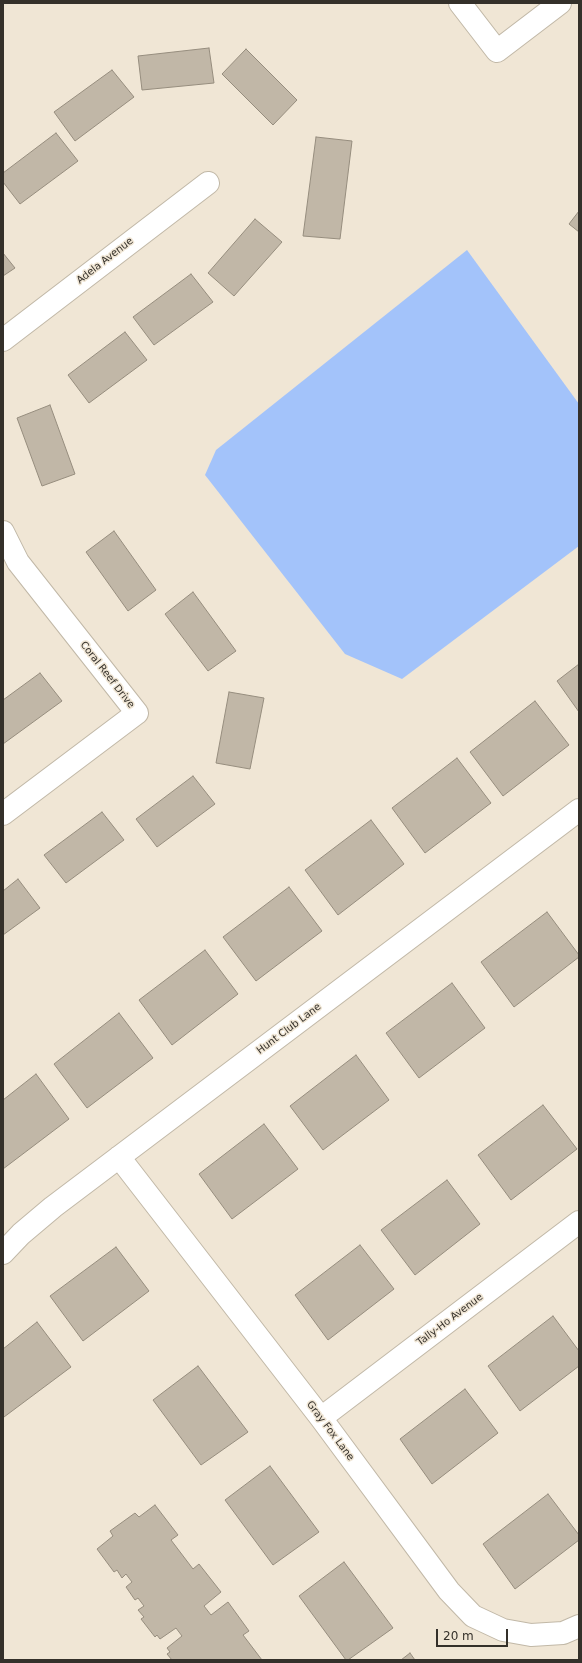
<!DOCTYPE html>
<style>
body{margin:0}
#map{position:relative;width:582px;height:1663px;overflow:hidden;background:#f0e6d5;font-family:"DejaVu Sans",sans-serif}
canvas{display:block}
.frame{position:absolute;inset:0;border:4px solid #34302a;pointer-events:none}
.scale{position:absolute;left:436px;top:1629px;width:72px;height:18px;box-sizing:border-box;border:2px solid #34302a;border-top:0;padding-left:5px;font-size:12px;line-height:14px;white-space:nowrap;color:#34302a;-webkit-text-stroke:3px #f0e6d5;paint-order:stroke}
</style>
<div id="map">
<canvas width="582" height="1663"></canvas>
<div class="frame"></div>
<div class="scale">20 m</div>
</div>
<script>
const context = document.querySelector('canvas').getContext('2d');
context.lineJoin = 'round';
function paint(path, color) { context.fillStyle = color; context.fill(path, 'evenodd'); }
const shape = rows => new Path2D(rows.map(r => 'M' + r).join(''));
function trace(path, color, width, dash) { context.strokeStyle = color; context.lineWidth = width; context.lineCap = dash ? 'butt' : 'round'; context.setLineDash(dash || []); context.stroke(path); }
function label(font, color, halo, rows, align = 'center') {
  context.font = font + ' "DejaVu Sans",sans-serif'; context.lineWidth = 3; context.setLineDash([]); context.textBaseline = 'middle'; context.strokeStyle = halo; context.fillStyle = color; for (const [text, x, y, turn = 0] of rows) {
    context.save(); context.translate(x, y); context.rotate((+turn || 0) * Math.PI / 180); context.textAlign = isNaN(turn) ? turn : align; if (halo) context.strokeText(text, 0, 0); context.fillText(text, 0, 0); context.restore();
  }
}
paint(shape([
 [467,250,579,404,579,546,402,679,345,654,205,475,216,450]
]), '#a3c3fa');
const building = shape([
 [209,48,214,83,142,90,138,56,209,48],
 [246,49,297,100,273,125,222,74,246,49],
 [112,70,134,97,75,141,54,112,112,70],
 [56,133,78,161,20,204,3,182,3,173,56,133],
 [316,137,352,141,340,239,303,236,316,137],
 [579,211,579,232,569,224,579,211],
 [255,219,282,242,234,296,208,273,255,219],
 [3,253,15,268,3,276,3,253],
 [191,274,213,302,154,345,133,317,191,274],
 [125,332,147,360,89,403,68,375,125,332],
 [50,405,75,474,42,486,17,418,50,405],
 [114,531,156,590,128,611,86,552,114,531],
 [193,592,236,651,208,671,165,614,193,592],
 [579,664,579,712,557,681,579,664],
 [40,673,62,701,3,744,3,700,40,673],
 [229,692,264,698,250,769,216,763,229,692],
 [535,701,569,745,503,796,470,752,535,701],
 [457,758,491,803,425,853,392,808,457,758],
 [193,776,215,804,157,847,136,819,193,776],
 [102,812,124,840,66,883,44,855,102,812],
 [371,820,404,864,338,915,305,870,371,820],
 [18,879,40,908,3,935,3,891,18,879],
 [289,887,322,931,256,981,223,937,289,887],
 [547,912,579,955,579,957,514,1007,481,962,547,912],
 [205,950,238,994,172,1045,139,1000,205,950],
 [452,983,485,1028,419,1078,386,1033,452,983],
 [119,1013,153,1058,87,1108,54,1064,119,1013],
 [356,1055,389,1100,323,1150,290,1106,356,1055],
 [36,1074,69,1119,3,1169,3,1100,36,1074],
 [543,1105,577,1149,511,1200,478,1155,543,1105],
 [264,1124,298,1169,232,1219,199,1174,264,1124],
 [447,1180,480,1224,415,1275,381,1230,447,1180],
 [360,1245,394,1289,328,1340,295,1295,360,1245],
 [116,1247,149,1291,83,1341,50,1296,116,1247],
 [553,1316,579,1351,579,1366,520,1411,488,1366,553,1316],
 [37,1322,71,1367,4,1417,3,1415,3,1349,37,1322],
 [198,1366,248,1432,201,1465,153,1400,198,1366],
 [465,1389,498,1433,432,1484,400,1439,465,1389],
 [270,1466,319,1532,273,1565,225,1500,270,1466],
 [548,1494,579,1535,579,1540,515,1589,483,1544,548,1494],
 [155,1505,178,1535,171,1540,193,1569,199,1564,221,1592,204,1606,211,1615,228,1602,249,1631,243,1635,262,1660,172,1660,167,1654,170,1652,167,1648,182,1636,176,1628,160,1639,157,1635,155,1637,141,1619,144,1617,138,1610,144,1606,138,1598,135,1600,126,1587,132,1582,126,1574,122,1578,117,1570,114,1572,97,1549,113,1536,110,1531,135,1513,139,1517,155,1505],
 [344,1562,393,1628,348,1660,346,1660,299,1596,344,1562],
 [410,1653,415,1660,401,1660,410,1653]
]);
paint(building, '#c1b7a7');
trace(building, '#968d7e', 1);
const minor = shape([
 [460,3,497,51,560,3],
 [3,340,208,183],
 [3,532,18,562,137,713,3,814],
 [119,1157,321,1418,449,1591,473,1616,503,1630,531,1635,563,1633,579,1626],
 [3,1253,21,1234,53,1207,579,810],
 [321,1418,579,1222]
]);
trace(minor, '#c1b8a7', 24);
trace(minor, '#fff', 22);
label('10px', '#34302a', '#f0e6d5', [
 ["Adela Avenue",105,261,-38],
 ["Coral Reef Drive",107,675,52],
 ["Hunt Club Lane",289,1029,-37],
 ["Tally-Ho Avenue",450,1320,-37],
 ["Gray Fox Lane",330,1431,53]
]);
</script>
